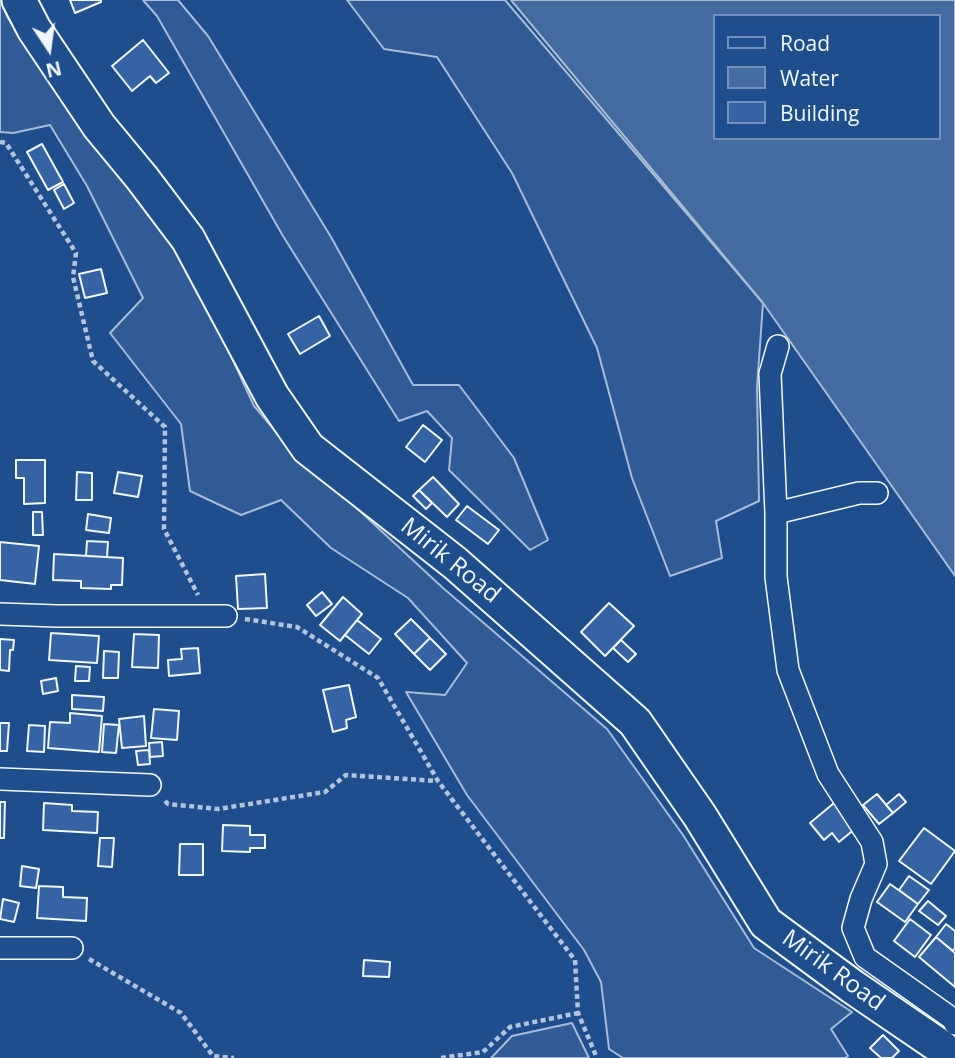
<!DOCTYPE html>
<style>
body{margin:0}
#map{position:relative;width:955px;height:1058px;overflow:hidden;background:#1f4e8c;font-family:"Open Sans",sans-serif}
canvas{display:block}
.legend{position:absolute;left:713px;top:14px;width:228px;height:126px;box-sizing:border-box;background:#1f4e8c;border:2px solid #7391ba;margin:0;padding:9px 12px;list-style:none;font-size:21px;color:#f2f6ff}
.legend li{display:flex;align-items:center;gap:14px;height:35px}
.legend b{width:35px;border:2px solid #7391ba}
.north{position:absolute;left:14px;top:14px;width:70px;height:70px;-webkit-text-stroke:5px #1f4e8c;paint-order:stroke;rotate:167deg;font-size:19px;font-weight:700;line-height:28px;text-align:center;color:#f2f6ff}
.north::after{content:'';display:block;margin:auto;width:24px;height:32px;background:#f2f6ff;clip-path:polygon(50% 0,100% 100%,50% 72%,0 100%)}
</style>
<div id="map">
<canvas width="955" height="1058"></canvas>
<ul class="legend">
<li><b style="height:9px;background:#1f4e8c"></b>Road</li>
<li><b style="height:19px;background:#446ba0"></b>Water</li>
<li><b style="height:19px;background:#3563a3"></b>Building</li>
</ul>
<div class="north">N</div>
</div>
<script>
const context = document.querySelector('canvas').getContext('2d');
context.lineJoin = 'round';
function paint(path, color) { context.fillStyle = color; context.fill(path, 'evenodd'); }
const shape = rows => new Path2D(rows.map(r => 'M' + r).join(''));
function trace(path, color, width, dash) { context.strokeStyle = color; context.lineWidth = width; context.lineCap = dash ? 'butt' : 'round'; context.setLineDash(dash || []); context.stroke(path); }
function label(font, color, halo, rows, align = 'center') {
  context.font = font + ' "Open Sans",sans-serif'; context.lineWidth = 5; context.setLineDash([]); context.textBaseline = 'middle'; context.strokeStyle = halo; context.fillStyle = color; for (const [text, x, y, turn = 0] of rows) {
    context.save(); context.translate(x, y); context.rotate((+turn || 0) * Math.PI / 180); context.textAlign = isNaN(turn) ? turn : align; if (halo) context.strokeText(text, 0, 0); context.fillText(text, 0, 0); context.restore();
  }
}
const built = shape([
 [143,0,178,0,208,36,331,237,413,385,459,385,514,458,548,540,530,550,449,470,452,438,427,411,399,421,283,236,157,16,143,0],
 [347,0,505,0,763,303,757,387,759,501,716,521,722,558,670,576,632,478,597,348,512,173,437,57,384,49,347,0],
 [0,1,8,18,77,124,180,245,254,406,283,440,443,588,607,729,683,835,754,948,852,1012,831,1029,848,1056,845,1058,623,1058,609,1049,601,982,584,950,467,795,406,692,445,695,467,663,408,598,331,548,281,500,241,515,190,491,181,424,110,333,143,298,87,186,50,125,13,133,0,132,0,1],
 [572,1023,589,1058,491,1058,512,1036,572,1023]
]);
paint(built, '#305b95');
trace(built, '#a8bbd7', 2);
const water = shape([
 [511,0,955,0,955,576,763,303,511,0],
 [715,16,939,16,939,138,715,138,715,16]
]);
paint(water, '#446ba0');
trace(water, '#a8bbd7', 2);
const building = shape([
 [70,0,101,0,101,2,75,13,70,0],
 [143,40,169,73,156,83,150,76,132,91,112,66,143,40],
 [42,144,63,182,48,190,27,152,42,144],
 [64,184,74,203,64,209,54,190,64,184],
 [101,269,107,293,85,298,79,274,101,269],
 [319,316,330,336,300,354,288,334,319,316],
 [423,425,442,440,425,462,406,447,423,425],
 [16,460,45,460,45,503,24,504,24,478,16,478,16,460],
 [77,472,92,473,92,500,76,500,77,472],
 [118,472,142,476,138,497,114,493,118,472],
 [433,477,459,504,447,517,419,490,433,477],
 [419,490,432,503,426,509,413,496,419,490],
 [467,506,499,530,488,544,456,520,467,506],
 [33,512,42,512,43,535,33,535,33,512],
 [88,514,111,518,109,533,86,530,88,514],
 [87,541,108,542,107,557,86,556,87,541],
 [0,542,39,546,35,584,0,580,0,542],
 [54,554,123,558,122,585,111,585,111,589,81,588,81,581,53,580,54,554],
 [265,574,267,608,238,609,236,576,265,574],
 [322,592,332,604,316,616,307,605,322,592],
 [343,597,362,614,340,641,320,625,343,597],
 [609,603,634,626,605,656,581,632,609,603],
 [411,619,430,638,414,654,395,634,411,619],
 [357,620,381,639,369,654,345,635,357,620],
 [51,633,99,636,97,663,49,660,51,633],
 [134,634,159,635,158,668,132,667,134,634],
 [430,638,446,654,430,670,414,654,430,638],
 [0,639,14,640,13,650,10,650,9,671,0,670,0,639],
 [621,640,636,654,628,662,613,648,621,640],
 [198,648,200,673,169,676,168,660,182,659,181,649,198,648],
 [104,651,119,652,118,678,103,678,104,651],
 [76,666,90,667,89,681,75,681,76,666],
 [56,678,58,691,43,694,41,681,56,678],
 [349,685,356,717,346,720,347,728,333,732,323,690,349,685],
 [72,695,104,697,103,711,72,709,72,695],
 [154,709,179,711,177,740,151,738,154,709],
 [70,713,102,716,99,752,48,748,50,722,70,723,70,713],
 [144,716,146,746,122,748,119,719,144,716],
 [0,723,9,723,7,751,0,751,0,723],
 [104,724,119,725,116,753,102,752,104,724],
 [29,725,45,726,44,752,27,751,29,725],
 [162,742,163,756,150,757,149,743,162,742],
 [149,750,150,764,138,765,136,751,149,750],
 [877,794,893,813,879,824,863,805,877,794],
 [899,794,906,802,893,813,886,805,899,794],
 [0,802,5,802,4,838,0,838,0,802],
 [44,803,72,805,72,811,98,812,97,833,43,830,44,803],
 [834,803,856,828,839,842,832,833,824,840,810,823,834,803],
 [223,825,250,826,250,835,265,835,265,848,250,848,250,852,222,851,223,825],
 [924,828,955,851,931,884,899,861,924,828],
 [100,838,114,838,112,867,98,866,100,838],
 [180,844,203,844,203,875,179,875,180,844],
 [22,866,39,869,36,888,20,886,22,866],
 [909,876,929,890,918,904,899,890,909,876],
 [890,884,918,904,905,922,877,902,890,884],
 [39,886,63,887,63,897,87,898,86,921,37,918,39,886],
 [3,899,19,903,14,922,0,919,3,899],
 [928,901,946,916,938,925,919,911,928,901],
 [910,919,931,935,915,957,894,941,910,919],
 [946,924,955,931,955,948,953,951,936,937,946,924],
 [936,937,955,953,955,987,919,957,936,937],
 [364,960,390,962,389,977,363,976,364,960],
 [883,1035,899,1051,892,1058,881,1058,870,1048,883,1035]
]);
paint(building, '#3563a3');
trace(building, '#f2f6ff', 2);
const street = shape([
 [877,493,859,493,776,513,776,577,788,670,828,774,872,842,876,864,861,899,853,928,865,957,954,1020,955,1024],
 [776,513,770,374,778,346],
 [0,614,57,616,226,616],
 [0,779,150,785],
 [0,948,72,948]
]);
const primary = shape([
 [19,0,34,29,99,126,142,178,188,239,272,396,308,448,455,563,635,722,700,816,766,923,853,987,941,1047,954,1058]
]);
trace(street, '#f2f6ff', 24);
trace(primary, '#f2f6ff', 37);
trace(shape([
 [0,142,6,143,76,253,73,277,93,361,165,427,164,529,198,595],
 [245,619,297,627,378,678,438,781,575,960,578,1013,597,1058],
 [165,801,168,804,218,809,325,792,346,775,437,781],
 [89,959,181,1013,213,1056,234,1058],
 [441,1058,483,1052,510,1027,578,1013]
]), '#b3c4dc', 4.5, [5, 3.5]);
trace(street, '#1f4e8c', 21);
trace(primary, '#1f4e8c', 33);
label('24px', '#f2f6ff', '#1f4e8c', [
 ["Mirik Road",450,561,39],
 ["Mirik Road",833,971,36]
]);
</script>
